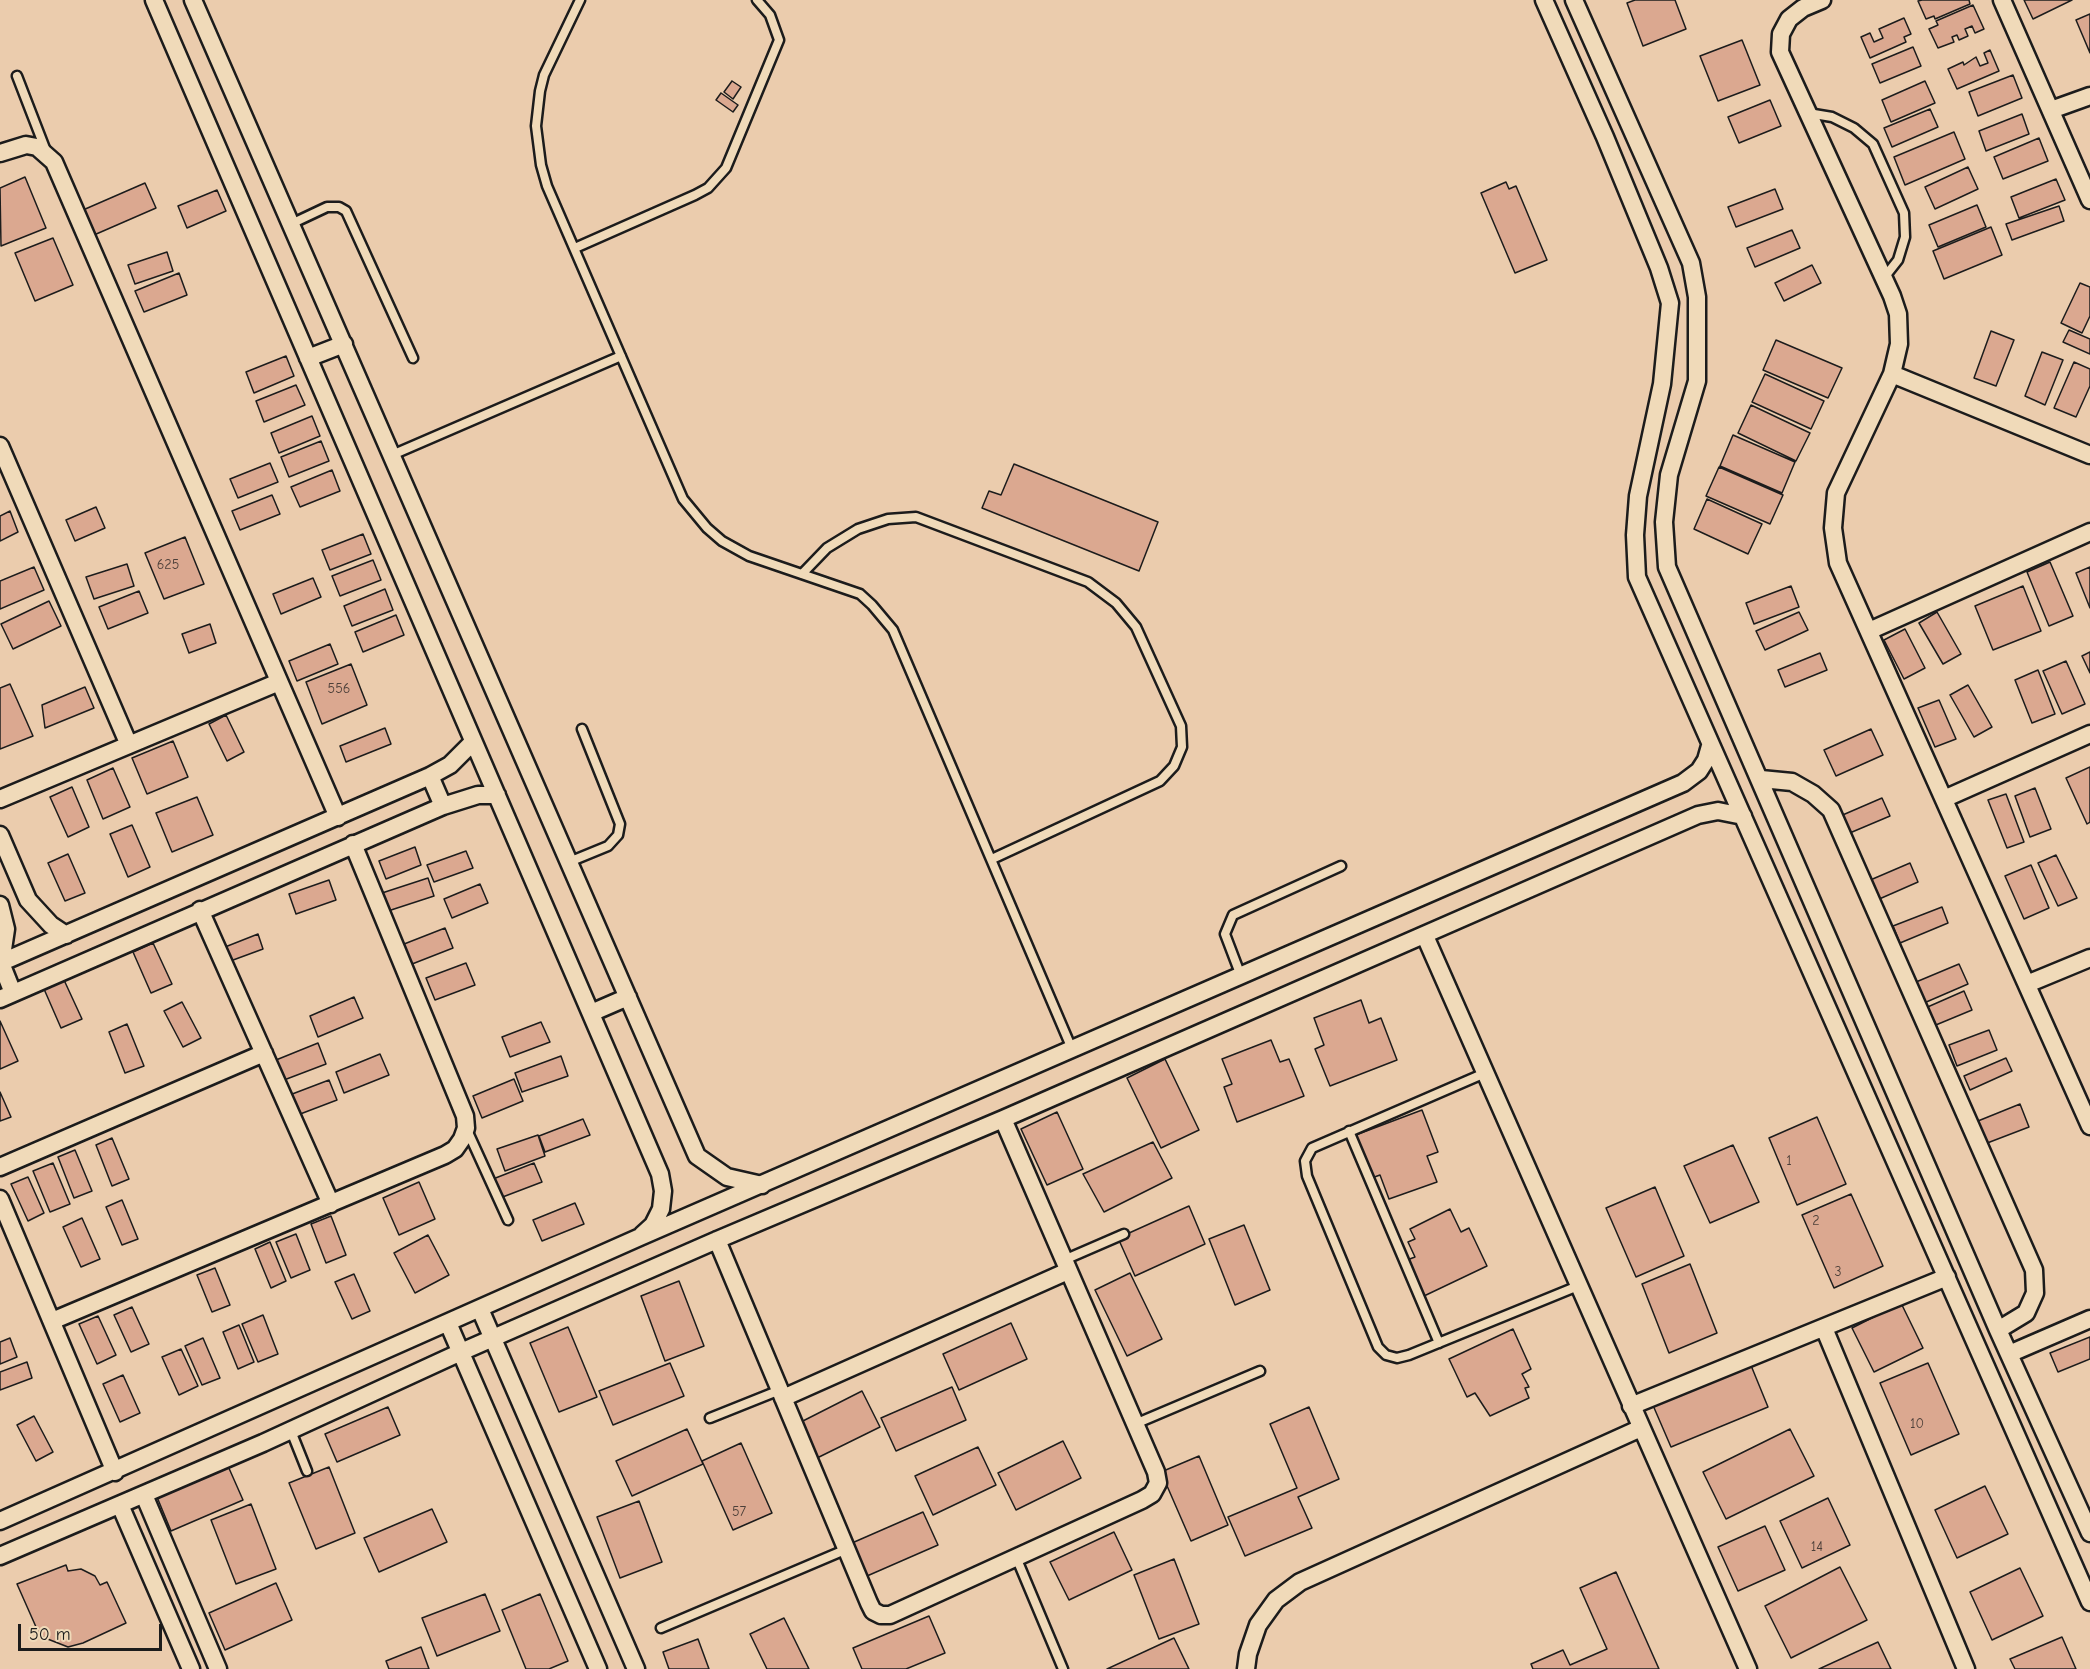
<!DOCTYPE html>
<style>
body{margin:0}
#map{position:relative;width:2090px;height:1669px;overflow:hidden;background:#ebccad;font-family:"Comic Neue",sans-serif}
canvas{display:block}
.scale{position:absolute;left:18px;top:1624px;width:144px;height:27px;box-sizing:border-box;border:3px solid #1c1c1c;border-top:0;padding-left:8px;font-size:18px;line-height:21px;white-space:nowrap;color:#1c1c1c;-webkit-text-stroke:4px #f0dab9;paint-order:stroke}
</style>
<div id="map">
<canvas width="2090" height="1669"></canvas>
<div class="scale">50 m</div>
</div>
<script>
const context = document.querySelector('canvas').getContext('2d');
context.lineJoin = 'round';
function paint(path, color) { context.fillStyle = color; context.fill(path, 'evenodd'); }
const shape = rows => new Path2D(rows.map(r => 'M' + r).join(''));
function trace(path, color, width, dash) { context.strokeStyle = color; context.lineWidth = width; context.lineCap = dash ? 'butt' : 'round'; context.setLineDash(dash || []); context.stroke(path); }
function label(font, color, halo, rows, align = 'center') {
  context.font = font + ' "Comic Neue",sans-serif'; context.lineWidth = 5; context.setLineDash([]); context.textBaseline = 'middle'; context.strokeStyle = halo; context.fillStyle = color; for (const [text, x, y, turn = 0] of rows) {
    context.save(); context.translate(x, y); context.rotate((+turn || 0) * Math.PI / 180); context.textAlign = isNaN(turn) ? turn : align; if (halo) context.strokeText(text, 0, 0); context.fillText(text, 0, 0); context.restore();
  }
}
const building = shape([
 [1635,0,1675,0,1686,29,1643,46,1627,3,1635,0],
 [1922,0,1969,0,1970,4,1935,19,1934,16,1926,19,1918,1,1922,0],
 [2024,0,2072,0,2033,19,2024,0],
 [1973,5,1984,29,1975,33,1972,26,1965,29,1968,36,1959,40,1957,35,1952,37,1954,42,1938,48,1929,29,1938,25,1936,21,1973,5],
 [2090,14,2090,53,2076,20,2090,14],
 [1904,18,1911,34,1904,37,1906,42,1870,58,1861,37,1870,33,1874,42,1883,38,1879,29,1904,18],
 [1742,40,1760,85,1718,101,1700,56,1742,40],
 [1913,47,1921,66,1880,83,1872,64,1913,47],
 [1990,50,1999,71,1957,89,1948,69,1963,62,1964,65,1976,57,1980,66,1988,63,1984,53,1990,50],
 [2013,75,2022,98,1978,116,1969,92,2013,75],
 [732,81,741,87,733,99,724,92,732,81],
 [1925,81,1935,103,1891,122,1882,100,1925,81],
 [721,93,738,105,733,112,716,100,721,93],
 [1770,100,1781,126,1739,143,1728,117,1770,100],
 [1930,109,1938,127,1892,147,1884,128,1930,109],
 [2022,114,2029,134,1986,151,1979,131,2022,114],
 [1954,132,1965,159,1905,185,1894,157,1954,132],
 [2039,138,2048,161,2003,179,1994,157,2039,138],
 [1968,167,1978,189,1935,209,1925,187,1968,167],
 [25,177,46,228,1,246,0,188,25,177],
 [2056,179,2065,200,2019,218,2011,197,2056,179],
 [1506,182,1509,189,1516,186,1547,260,1515,273,1481,193,1506,182],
 [145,183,156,208,94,235,83,210,145,183],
 [1775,189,1783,209,1736,227,1728,207,1775,189],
 [217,190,226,211,187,228,178,206,217,190],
 [1977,205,1986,227,1938,247,1929,225,1977,205],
 [2059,206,2064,221,2012,240,2006,224,2059,206],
 [1991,227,2002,255,1944,279,1933,251,1991,227],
 [1792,230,1800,248,1755,267,1747,248,1792,230],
 [53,238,73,285,35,301,15,253,53,238],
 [167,252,173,271,135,284,128,265,167,252],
 [1812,265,1821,283,1784,301,1775,283,1812,265],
 [179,273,187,295,144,312,135,291,179,273],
 [2080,283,2090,287,2090,316,2082,333,2061,323,2080,283],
 [2069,330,2090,339,2090,354,2063,342,2069,330],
 [1991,331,2014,340,1996,386,1974,378,1991,331],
 [1776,340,1842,368,1828,398,1763,370,1776,340],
 [2042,352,2063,360,2045,405,2025,396,2042,352],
 [286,356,294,376,254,393,246,372,286,356],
 [2074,362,2090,369,2090,386,2076,417,2054,408,2074,362],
 [1765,374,1824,401,1811,429,1752,402,1765,374],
 [296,385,305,405,264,422,256,401,296,385],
 [1751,405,1810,433,1796,461,1738,433,1751,405],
 [312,416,320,436,279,453,271,433,312,416],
 [1733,435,1795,462,1782,493,1720,466,1733,435],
 [321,441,329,461,289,477,281,457,321,441],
 [270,463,278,482,238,498,230,479,270,463],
 [1014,464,1158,522,1139,571,982,508,989,491,1001,495,1014,464],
 [1719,467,1783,495,1770,524,1706,496,1719,467],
 [332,470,340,491,300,507,291,487,332,470],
 [272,495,280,514,240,530,232,511,272,495],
 [1707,499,1762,524,1748,554,1694,529,1707,499],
 [96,507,105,528,75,541,66,520,96,507],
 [10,511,18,532,0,541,0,516,10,511],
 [363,534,371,554,330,570,322,550,363,534],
 [185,537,204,584,164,599,145,553,185,537],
 [373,560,381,580,340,596,332,576,373,560],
 [2050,562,2073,616,2049,626,2027,572,2050,562],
 [127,564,134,586,94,599,86,577,127,564],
 [34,567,44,590,0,609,0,581,34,567],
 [2090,567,2090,608,2076,573,2090,567],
 [313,578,321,597,281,614,273,594,313,578],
 [1791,586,1799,607,1754,624,1746,603,1791,586],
 [2023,586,2041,631,1993,650,1975,606,2023,586],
 [385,589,393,610,352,626,344,606,385,589],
 [139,591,148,613,108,629,99,607,139,591],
 [49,601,61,626,13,649,1,624,49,601],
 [1799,612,1808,630,1765,650,1756,631,1799,612],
 [1937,612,1961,654,1943,664,1919,623,1937,612],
 [396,615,404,635,363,652,355,632,396,615],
 [210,624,216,643,189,653,182,634,210,624],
 [1905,629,1925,668,1904,679,1884,640,1905,629],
 [330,644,338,664,297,681,289,661,330,644],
 [2090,652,2090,673,2082,656,2090,652],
 [1820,653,1827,670,1785,687,1778,670,1820,653],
 [2066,661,2085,704,2062,714,2043,671,2066,661],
 [351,664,367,705,322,724,306,682,351,664],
 [2038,670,2055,714,2032,723,2015,680,2038,670],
 [10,684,33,736,0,749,0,688,10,684],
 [1968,685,1992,727,1974,737,1950,695,1968,685],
 [85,687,94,708,45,728,42,705,85,687],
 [1939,700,1956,739,1935,747,1918,708,1939,700],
 [226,715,244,752,227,761,209,724,226,715],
 [385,728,391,744,346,762,340,746,385,728],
 [1871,729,1883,755,1836,776,1824,750,1871,729],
 [173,741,188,777,147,794,132,758,173,741],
 [2090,767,2090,822,2087,824,2066,778,2090,767],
 [113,768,130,807,103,819,87,780,113,768],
 [72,787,89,827,68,837,50,797,72,787],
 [2035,788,2051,829,2030,837,2015,796,2035,788],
 [2006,794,2024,842,2007,848,1988,800,2006,794],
 [197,797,213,835,172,852,156,813,197,797],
 [1882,798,1890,816,1845,835,1838,817,1882,798],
 [132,825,150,867,128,877,110,834,132,825],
 [415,847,421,865,386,879,379,861,415,847],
 [466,851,473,868,434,882,427,865,466,851],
 [68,854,85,893,65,901,48,863,68,854],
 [2056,855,2077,898,2058,906,2038,863,2056,855],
 [1910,863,1918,882,1877,900,1868,881,1910,863],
 [2031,865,2049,908,2024,919,2005,876,2031,865],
 [428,878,434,896,388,911,382,893,428,878],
 [329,880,336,900,296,914,289,894,329,880],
 [480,884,488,903,452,918,444,899,480,884],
 [1942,907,1948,923,1900,943,1893,926,1942,907],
 [445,928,453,948,407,966,399,946,445,928],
 [258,934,263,949,225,963,220,949,258,934],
 [153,943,172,984,151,993,133,952,153,943],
 [466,963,475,985,435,1000,426,978,466,963],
 [1959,964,1968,984,1924,1003,1916,982,1959,964],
 [64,980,82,1019,61,1028,44,989,64,980],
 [1964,991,1972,1010,1931,1027,1923,1009,1964,991],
 [354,997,363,1018,318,1037,310,1016,354,997],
 [1361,1000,1369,1023,1381,1018,1397,1060,1330,1086,1315,1049,1324,1045,1314,1018,1361,1000],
 [182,1002,201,1038,183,1047,164,1011,182,1002],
 [0,1021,18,1061,0,1069,0,1021],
 [541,1022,550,1042,510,1057,502,1037,541,1022],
 [127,1024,144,1066,125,1073,109,1032,127,1024],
 [1989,1030,1997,1050,1957,1066,1949,1045,1989,1030],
 [1271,1040,1280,1062,1289,1059,1304,1096,1237,1122,1224,1087,1232,1084,1222,1059,1271,1040],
 [318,1043,326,1064,284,1080,276,1060,318,1043],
 [380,1054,389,1075,344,1093,336,1072,380,1054],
 [561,1056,568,1076,522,1092,515,1073,561,1056],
 [2006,1058,2012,1071,1970,1090,1964,1076,2006,1058],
 [1165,1059,1199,1130,1161,1148,1127,1078,1165,1059],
 [514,1079,523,1101,482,1118,473,1096,514,1079],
 [329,1080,337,1100,295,1116,287,1096,329,1080],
 [0,1092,11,1117,0,1121,0,1092],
 [2020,1104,2029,1127,1982,1145,1973,1123,2020,1104],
 [1422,1110,1438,1152,1427,1156,1437,1182,1389,1199,1380,1175,1369,1179,1353,1136,1422,1110],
 [1057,1112,1083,1169,1047,1185,1021,1129,1057,1112],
 [1817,1117,1846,1184,1797,1205,1769,1138,1817,1117],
 [583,1119,590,1135,545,1152,539,1136,583,1119],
 [538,1135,545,1156,505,1171,497,1149,538,1135],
 [112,1138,129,1179,112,1186,96,1145,112,1138],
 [1153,1142,1172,1178,1104,1212,1083,1174,1153,1142],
 [1733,1145,1759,1202,1710,1223,1684,1166,1733,1145],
 [75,1150,92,1191,74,1198,58,1157,75,1150],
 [53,1163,70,1204,50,1212,33,1171,53,1163],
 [534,1163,542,1182,500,1198,493,1179,534,1163],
 [28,1177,44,1213,28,1221,11,1184,28,1177],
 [419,1182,435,1219,399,1235,383,1198,419,1182],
 [1655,1187,1684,1256,1636,1277,1606,1208,1655,1187],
 [1851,1194,1883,1266,1834,1288,1802,1215,1851,1194],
 [122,1200,138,1239,122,1245,106,1207,122,1200],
 [575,1203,584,1224,542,1241,533,1220,575,1203],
 [1189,1206,1205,1244,1135,1276,1118,1238,1189,1206],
 [1450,1209,1461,1232,1469,1228,1487,1266,1424,1296,1407,1260,1415,1257,1408,1242,1415,1239,1410,1229,1450,1209],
 [331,1216,346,1255,326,1263,311,1224,331,1216],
 [82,1218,100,1259,81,1267,63,1227,82,1218],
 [1244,1225,1270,1290,1235,1305,1209,1239,1244,1225],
 [296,1234,310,1270,291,1278,276,1242,296,1234],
 [428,1235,449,1275,415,1293,394,1253,428,1235],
 [270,1242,286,1281,271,1288,255,1249,270,1242],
 [1690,1264,1717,1333,1669,1353,1642,1284,1690,1264],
 [215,1268,230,1305,212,1312,197,1275,215,1268],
 [1130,1273,1162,1339,1127,1356,1095,1290,1130,1273],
 [354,1274,370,1311,352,1319,335,1282,354,1274],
 [679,1281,704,1346,665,1361,641,1296,679,1281],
 [1901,1303,1923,1348,1874,1372,1852,1328,1901,1303],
 [132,1307,149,1344,131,1352,114,1315,132,1307],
 [263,1315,278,1354,258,1362,242,1324,263,1315],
 [98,1316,116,1355,97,1364,79,1324,98,1316],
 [1011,1323,1027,1359,959,1390,943,1354,1011,1323],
 [239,1325,254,1362,238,1369,223,1332,239,1325],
 [568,1327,597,1397,559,1412,530,1343,568,1327],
 [1513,1329,1531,1369,1522,1374,1529,1387,1525,1388,1529,1398,1490,1416,1475,1393,1467,1397,1449,1359,1513,1329],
 [2090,1337,2090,1359,2058,1372,2050,1353,2090,1337],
 [10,1338,17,1357,0,1364,0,1342,10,1338],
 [203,1338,220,1378,202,1385,185,1346,203,1338],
 [181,1349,198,1386,179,1395,162,1357,181,1349],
 [27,1362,32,1378,0,1390,0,1372,27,1362],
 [670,1363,684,1396,613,1425,599,1391,670,1363],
 [1750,1363,1768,1407,1671,1447,1652,1403,1750,1363],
 [1928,1363,1959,1434,1911,1455,1880,1383,1928,1363],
 [123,1375,140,1413,120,1422,103,1384,123,1375],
 [952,1387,966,1420,896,1451,881,1418,952,1387],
 [862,1391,880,1427,813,1460,795,1425,862,1391],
 [388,1407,400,1435,337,1462,325,1434,388,1407],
 [1309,1407,1339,1479,1298,1497,1312,1528,1245,1556,1228,1517,1297,1488,1270,1424,1309,1407],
 [34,1416,53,1452,36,1461,17,1425,34,1416],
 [687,1429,703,1464,632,1496,616,1461,687,1429],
 [1790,1429,1814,1476,1726,1519,1703,1472,1790,1429],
 [1063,1441,1081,1478,1016,1510,998,1473,1063,1441],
 [741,1443,772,1513,733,1530,702,1461,741,1443],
 [978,1447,996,1485,933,1515,915,1476,978,1447],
 [1199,1456,1228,1525,1191,1541,1161,1472,1199,1456],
 [228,1466,243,1500,171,1531,157,1497,228,1466],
 [329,1467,355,1533,316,1549,289,1483,329,1467],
 [1985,1486,2008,1534,1957,1558,1935,1510,1985,1486],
 [1828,1498,1850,1545,1802,1568,1780,1521,1828,1498],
 [639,1501,662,1562,620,1578,597,1517,639,1501],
 [251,1504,276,1569,236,1584,211,1520,251,1504],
 [432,1509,447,1542,379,1572,364,1538,432,1509],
 [923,1512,938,1545,867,1576,852,1543,923,1512],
 [1765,1526,1785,1570,1738,1591,1718,1547,1765,1526],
 [1114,1532,1132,1570,1069,1600,1050,1562,1114,1532],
 [1174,1559,1199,1624,1159,1639,1134,1575,1174,1559],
 [66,1565,68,1571,81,1569,95,1576,100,1585,107,1582,126,1623,83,1643,68,1647,40,1636,17,1584,66,1565],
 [1840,1567,1867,1620,1791,1658,1765,1606,1840,1567],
 [2020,1568,2043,1616,1992,1640,1970,1592,2020,1568],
 [1616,1572,1659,1669,1533,1669,1531,1664,1563,1650,1570,1665,1607,1649,1580,1588,1616,1572],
 [276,1583,292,1620,225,1650,209,1613,276,1583],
 [485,1594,500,1631,437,1656,422,1618,485,1594],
 [540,1594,568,1661,549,1669,526,1669,502,1610,540,1594],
 [929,1616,945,1653,906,1669,862,1669,853,1648,929,1616],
 [784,1618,809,1669,767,1669,750,1634,784,1618],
 [2062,1637,2076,1669,2015,1669,2010,1659,2062,1637],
 [1174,1638,1189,1669,1107,1669,1174,1638],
 [698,1639,709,1669,669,1669,663,1652,698,1639],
 [1878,1642,1891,1669,1819,1669,1878,1642],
 [421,1647,429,1669,389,1669,386,1661,421,1647]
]);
paint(building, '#dba890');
trace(building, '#1c1c1c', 1.5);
const lane = shape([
 [580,0,544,75,540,91,536,126,541,165,547,186,683,499,707,528,722,541,749,556,860,594,872,605,893,630,1072,1049],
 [17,76,46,151],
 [1808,113,1832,117,1854,128,1873,144,1904,213,1905,237,1898,260,1883,279],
 [291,224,327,207,339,207,346,211,413,358],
 [575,248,695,195,708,188,726,168,779,40,770,15,757,0],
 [392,455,621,356],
 [802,574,827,548,858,529,888,519,916,517,1088,582,1116,603,1136,627,1181,726,1182,747,1174,766,1160,781,992,859],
 [569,862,608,846,618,835,620,824,582,729],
 [1241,976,1225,934,1233,915,1341,866],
 [1485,1073,1312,1148,1305,1161,1307,1176,1378,1347,1386,1355,1397,1358,1409,1355,1578,1286],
 [467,1130,508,1220],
 [1349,1131,1439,1343],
 [1064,1260,1124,1234],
 [710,1418,780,1390],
 [1135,1424,1260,1371],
 [291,1431,307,1471],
 [1016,1557,1063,1669],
 [661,1628,847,1549]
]);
const street = shape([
 [154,0,660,1174,663,1191,661,1209,653,1225,642,1235],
 [193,0,697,1156,727,1177,762,1185],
 [1544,0,1605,137,1659,268,1670,303,1662,384,1638,496,1635,535,1637,577,2090,1602],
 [1574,0,1691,263,1697,297,1697,381,1669,475,1664,522,1667,567,1998,1330,2090,1533],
 [1822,0,1803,8,1789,19,1781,34,1780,52,1892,296,1898,314,1899,344,1892,374,1836,493,1833,528,1838,563,2090,1126],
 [2002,0,2090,200],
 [2051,110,2090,96],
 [0,153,26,145,37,147,54,162,338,817],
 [308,358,344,344],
 [1892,374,2090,455],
 [0,446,129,745],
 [1869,631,2090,532],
 [430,776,443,806],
 [1761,779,1792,782,1813,794,1831,810,2034,1270,2035,1293,2026,1313,1998,1330],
 [1946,798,2090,734],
 [0,799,279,682],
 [0,835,28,900,51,925,66,935],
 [0,905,6,929,1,963,13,993],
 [200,910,331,1204],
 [1425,936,1748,1669],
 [0,963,430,776,450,765,473,742],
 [2027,984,2090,958],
 [0,999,443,806,478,795,497,795],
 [591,1013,628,997],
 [0,1167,264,1053],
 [0,1199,115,1472],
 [717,1240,869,1603,873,1611,881,1615,890,1615,1142,1500,1152,1494,1158,1483,1156,1472,1003,1119],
 [480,1309,636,1669],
 [52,1321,445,1155,455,1149,462,1139,466,1128,465,1116,353,844],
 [448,1323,598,1669],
 [1824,1328,1966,1669],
 [2009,1354,2090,1319],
 [783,1398,1068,1271],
 [1631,1406,1947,1277],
 [144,1495,218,1669],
 [120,1505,191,1669],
 [0,1521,640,1237,1683,783,1699,771,1706,760,1710,746],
 [0,1556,263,1443,461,1352,717,1240,1003,1119,1698,815,1718,811,1743,816],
 [1246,1669,1248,1654,1258,1625,1276,1600,1300,1582,1641,1428]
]);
trace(lane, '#1c1c1c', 13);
trace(street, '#1c1c1c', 21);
trace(lane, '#f0dab9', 8);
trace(street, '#f0dab9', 16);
label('14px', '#4c3f39', null, [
 ["625",168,565],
 ["556",339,689],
 ["1",1789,1161],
 ["2",1816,1221],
 ["3",1838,1272],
 ["10",1917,1424],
 ["57",739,1512],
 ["14",1817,1547]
]);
</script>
